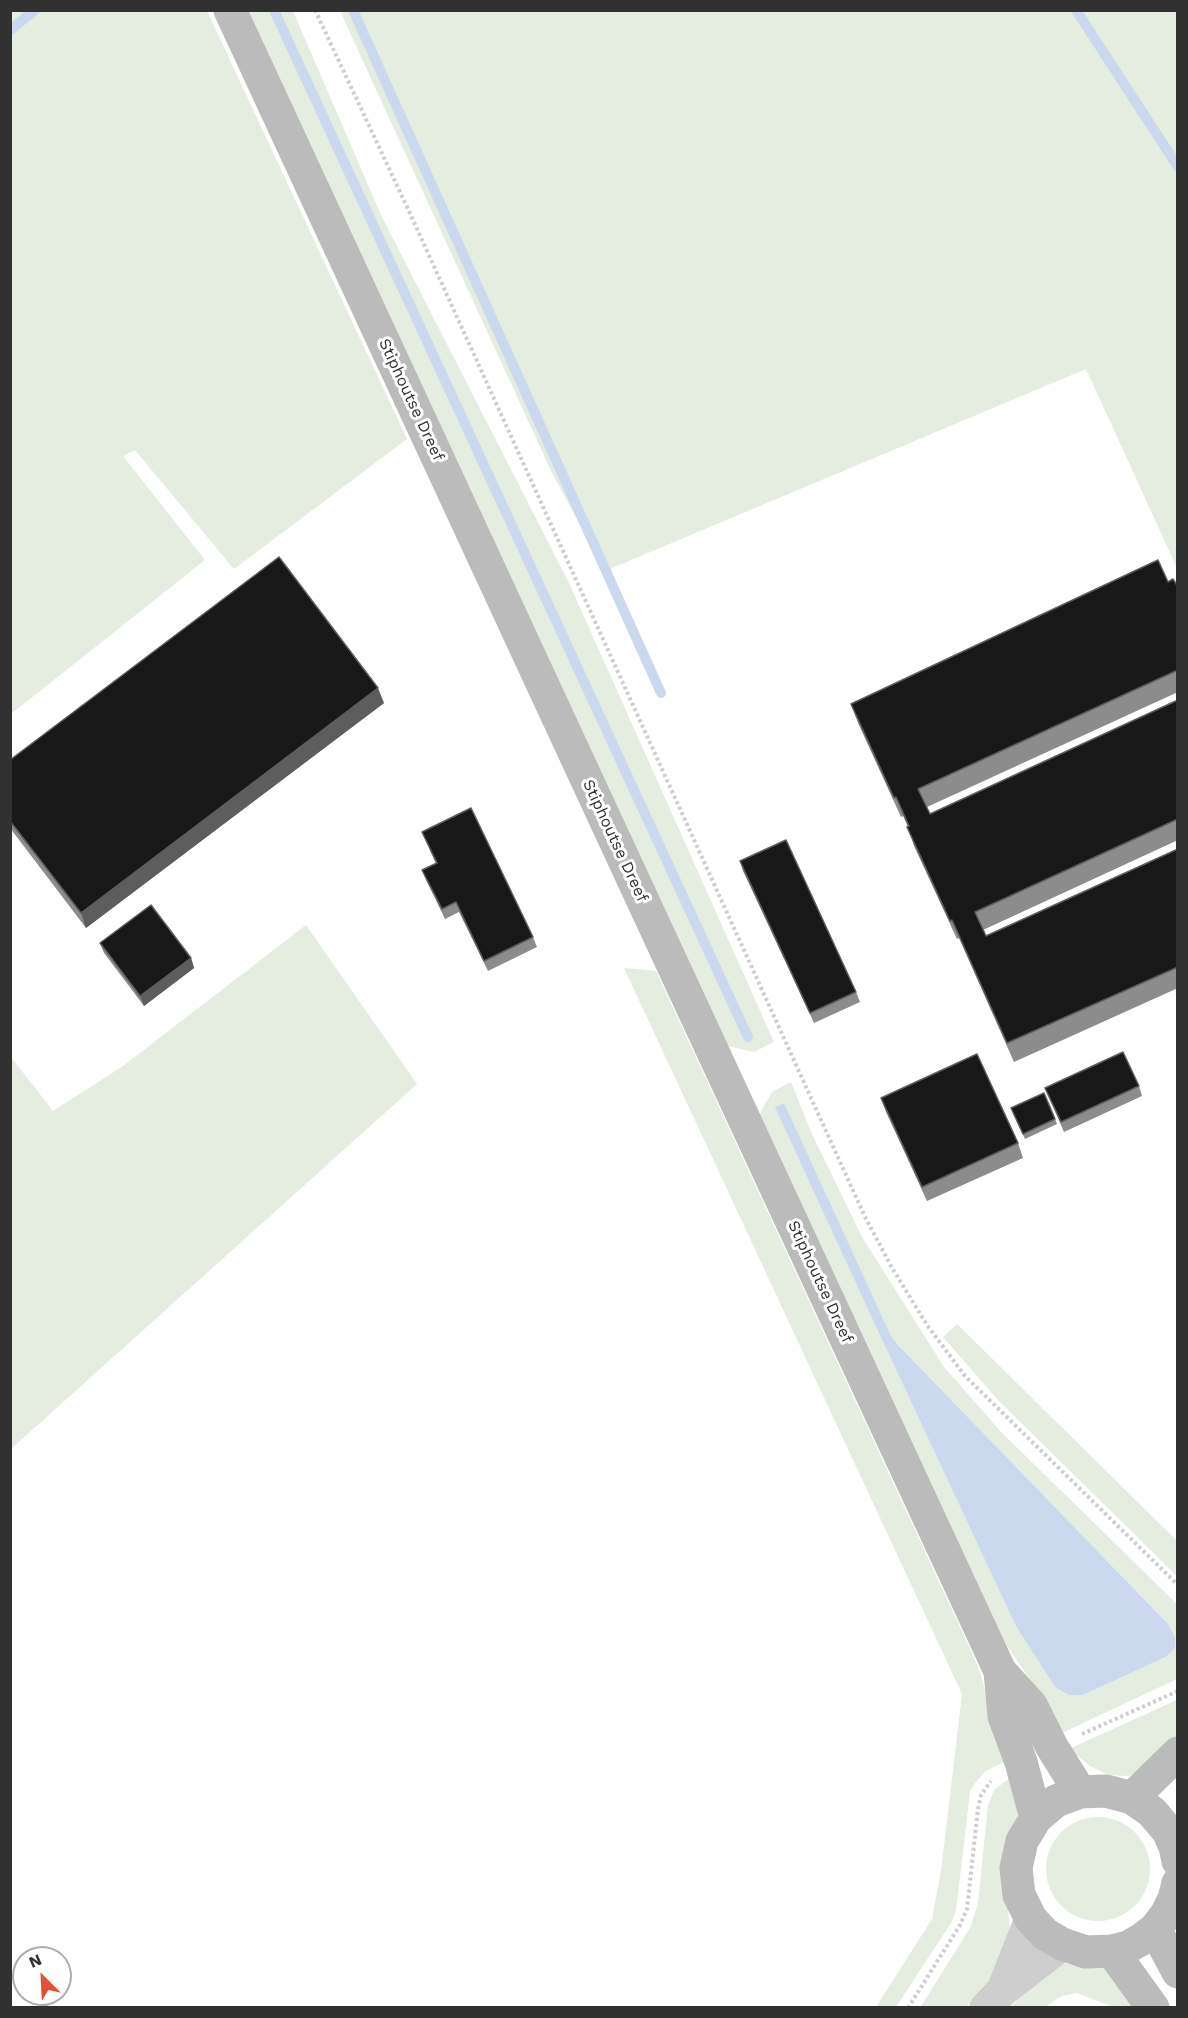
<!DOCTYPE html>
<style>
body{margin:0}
#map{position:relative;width:1188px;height:2018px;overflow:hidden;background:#fff;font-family:"Work Sans",sans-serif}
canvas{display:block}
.frame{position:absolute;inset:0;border:12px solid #313131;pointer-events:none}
.north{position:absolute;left:12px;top:1946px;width:60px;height:60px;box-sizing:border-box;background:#fff;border:2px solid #adadad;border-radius:50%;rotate:336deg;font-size:16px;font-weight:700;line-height:24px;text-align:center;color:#313131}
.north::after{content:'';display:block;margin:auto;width:21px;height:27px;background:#e55135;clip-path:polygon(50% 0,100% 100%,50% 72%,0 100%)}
</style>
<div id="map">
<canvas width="1188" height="2018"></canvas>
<div class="frame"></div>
<div class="north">N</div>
</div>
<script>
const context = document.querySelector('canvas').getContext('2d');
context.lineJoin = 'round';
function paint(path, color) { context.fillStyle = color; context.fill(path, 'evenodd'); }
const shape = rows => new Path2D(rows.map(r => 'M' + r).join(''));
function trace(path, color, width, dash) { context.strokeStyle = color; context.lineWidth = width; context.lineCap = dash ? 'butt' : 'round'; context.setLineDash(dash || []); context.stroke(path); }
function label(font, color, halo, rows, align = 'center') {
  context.font = font + ' "Work Sans",sans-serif'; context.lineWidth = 6; context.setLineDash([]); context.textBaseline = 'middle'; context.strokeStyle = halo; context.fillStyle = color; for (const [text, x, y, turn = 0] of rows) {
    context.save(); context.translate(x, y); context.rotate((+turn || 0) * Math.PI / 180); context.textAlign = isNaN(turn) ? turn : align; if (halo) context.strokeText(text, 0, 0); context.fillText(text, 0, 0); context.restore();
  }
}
paint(shape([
 [10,11,207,11,407,439,234,569,135,450,123,456,205,560,11,714],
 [244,11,293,11,381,215,569,583,774,1042,754,1052,727,1046],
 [340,11,1177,11,1177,568,1086,369,605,571,552,473],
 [306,925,417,1084,11,1449,11,1057,53,1111,123,1066],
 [624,968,656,971,972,1653,980,1672,995,1727,1008,1760,986,1771,975,1783,970,1792,956,1911,951,1923,896,2007,876,2007,932,1919,941,1871,962,1694],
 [791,1082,812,1134,862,1237,944,1367,1002,1433,1177,1604,1177,1679,1062,1733,1043,1698,1005,1643,759,1115,772,1092],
 [783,1103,891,1336,898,1345,1168,1624,1055,1687,1016,1625,877,1329,776,1107],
 [957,1324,1177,1541,1177,1576,1000,1402,970,1368,943,1337],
 [1177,1700,1177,1740,1144,1771,1128,1776,1108,1775,1090,1766,1076,1755,1071,1748],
 [1015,1776,1019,1811,1016,1822,1008,1910,1011,1938,994,1979,967,2007,920,2008,971,1926,978,1903,988,1805,994,1790,1007,1780],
 '1046 1869a52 52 0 1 1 104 0a52 52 0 1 1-104 0Z',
 [1062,1963,1086,1967,1097,1964,1109,1970,1139,2007,1113,2007,1077,1993,1062,1996,1045,2007,1010,2008,1032,1985]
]), '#e4eddf');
paint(shape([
 [784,1103,891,1336,898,1345,1168,1624,1175,1638,1175,1648,1167,1656,1083,1695,1069,1695,1055,1687,1016,1626,877,1329,775,1107]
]), '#ccd8ed');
trace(shape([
 [274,10,748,1037],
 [353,10,661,693],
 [1076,10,1178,167],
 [10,30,35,10]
]), '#ccd8ed', 10);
trace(shape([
 [315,10,408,209,865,1217,891,1266,927,1325,965,1376,1178,1585],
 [1082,1734,1178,1691],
 [908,2008,960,1925,967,1909,978,1809,981,1795,991,1781]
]), '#cecece', 4, [3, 3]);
trace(shape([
 [1003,1990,1031,1919],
 [986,2008,1003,1990,1062,1944]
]), '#cecece', 33);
trace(shape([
 [230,10,1000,1671,1031,1705,1052,1747,1080,1792],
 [1000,1671,1004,1716,1021,1762,1036,1818],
 [1132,1798,1178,1753],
 [1178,1861,1175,1847,1168,1831,1152,1812,1132,1798,1106,1791,1080,1792,1056,1801,1036,1818,1022,1841,1016,1868,1019,1895,1031,1919,1045,1934,1062,1944,1086,1952,1112,1951,1128,1947,1142,1939,1155,1929,1166,1915,1174,1899,1178,1883],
 [1155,1929,1178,1972],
 [1112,1951,1153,2008]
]), '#bbb', 33);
paint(shape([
 [1168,582,1178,587,1178,692,927,807,930,814,1178,700,1178,840,983,930,986,936,1178,849,1178,988,1014,1062,959,938,957,939,914,846,908,827,903,816,901,817,858,723,851,704],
 [384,703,86,928,10,828,10,760],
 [422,832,533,937,537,947,488,971,459,912,445,919,426,880,422,870,436,864],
 [740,861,856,992,860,1002,814,1023,743,871],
 [100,943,191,958,194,968,144,1006,104,953],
 [1139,1086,1142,1096,1064,1132,1045,1088],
 [881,1098,1018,1143,1023,1158,927,1201,886,1112],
 [1011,1108,1055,1119,1057,1124,1025,1139]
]), '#8c8c8c');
paint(shape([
 [378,688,384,703,86,928,81,913],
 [191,958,194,968,144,1006,140,996]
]), '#5d5d5d');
const building = shape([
 [279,557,378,688,81,913,10,821,10,760,279,557],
 [1158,560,1168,582,1173,579,1178,587,1178,670,918,789,930,814,1178,700,1178,819,975,912,986,936,1178,849,1178,967,1007,1043,952,920,950,921,907,827,909,826,896,797,894,798,851,704,1158,560],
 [471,808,533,937,484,961,456,902,442,909,422,870,437,863,422,832,471,808],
 [786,840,856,992,810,1013,740,861,786,840],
 [151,905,191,958,140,996,100,943,151,905],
 [1123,1052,1139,1086,1061,1122,1045,1088,1123,1052],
 [977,1054,1018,1143,922,1187,881,1098,977,1054],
 [1044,1093,1055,1119,1023,1134,1011,1108,1044,1093]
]);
paint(building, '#181818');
trace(building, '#5d5d5d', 1.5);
label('16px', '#313131', '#fff', [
 ["Stiphoutse Dreef",411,400,65],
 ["Stiphoutse Dreef",615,841,65],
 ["Stiphoutse Dreef",820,1282,65]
]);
</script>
